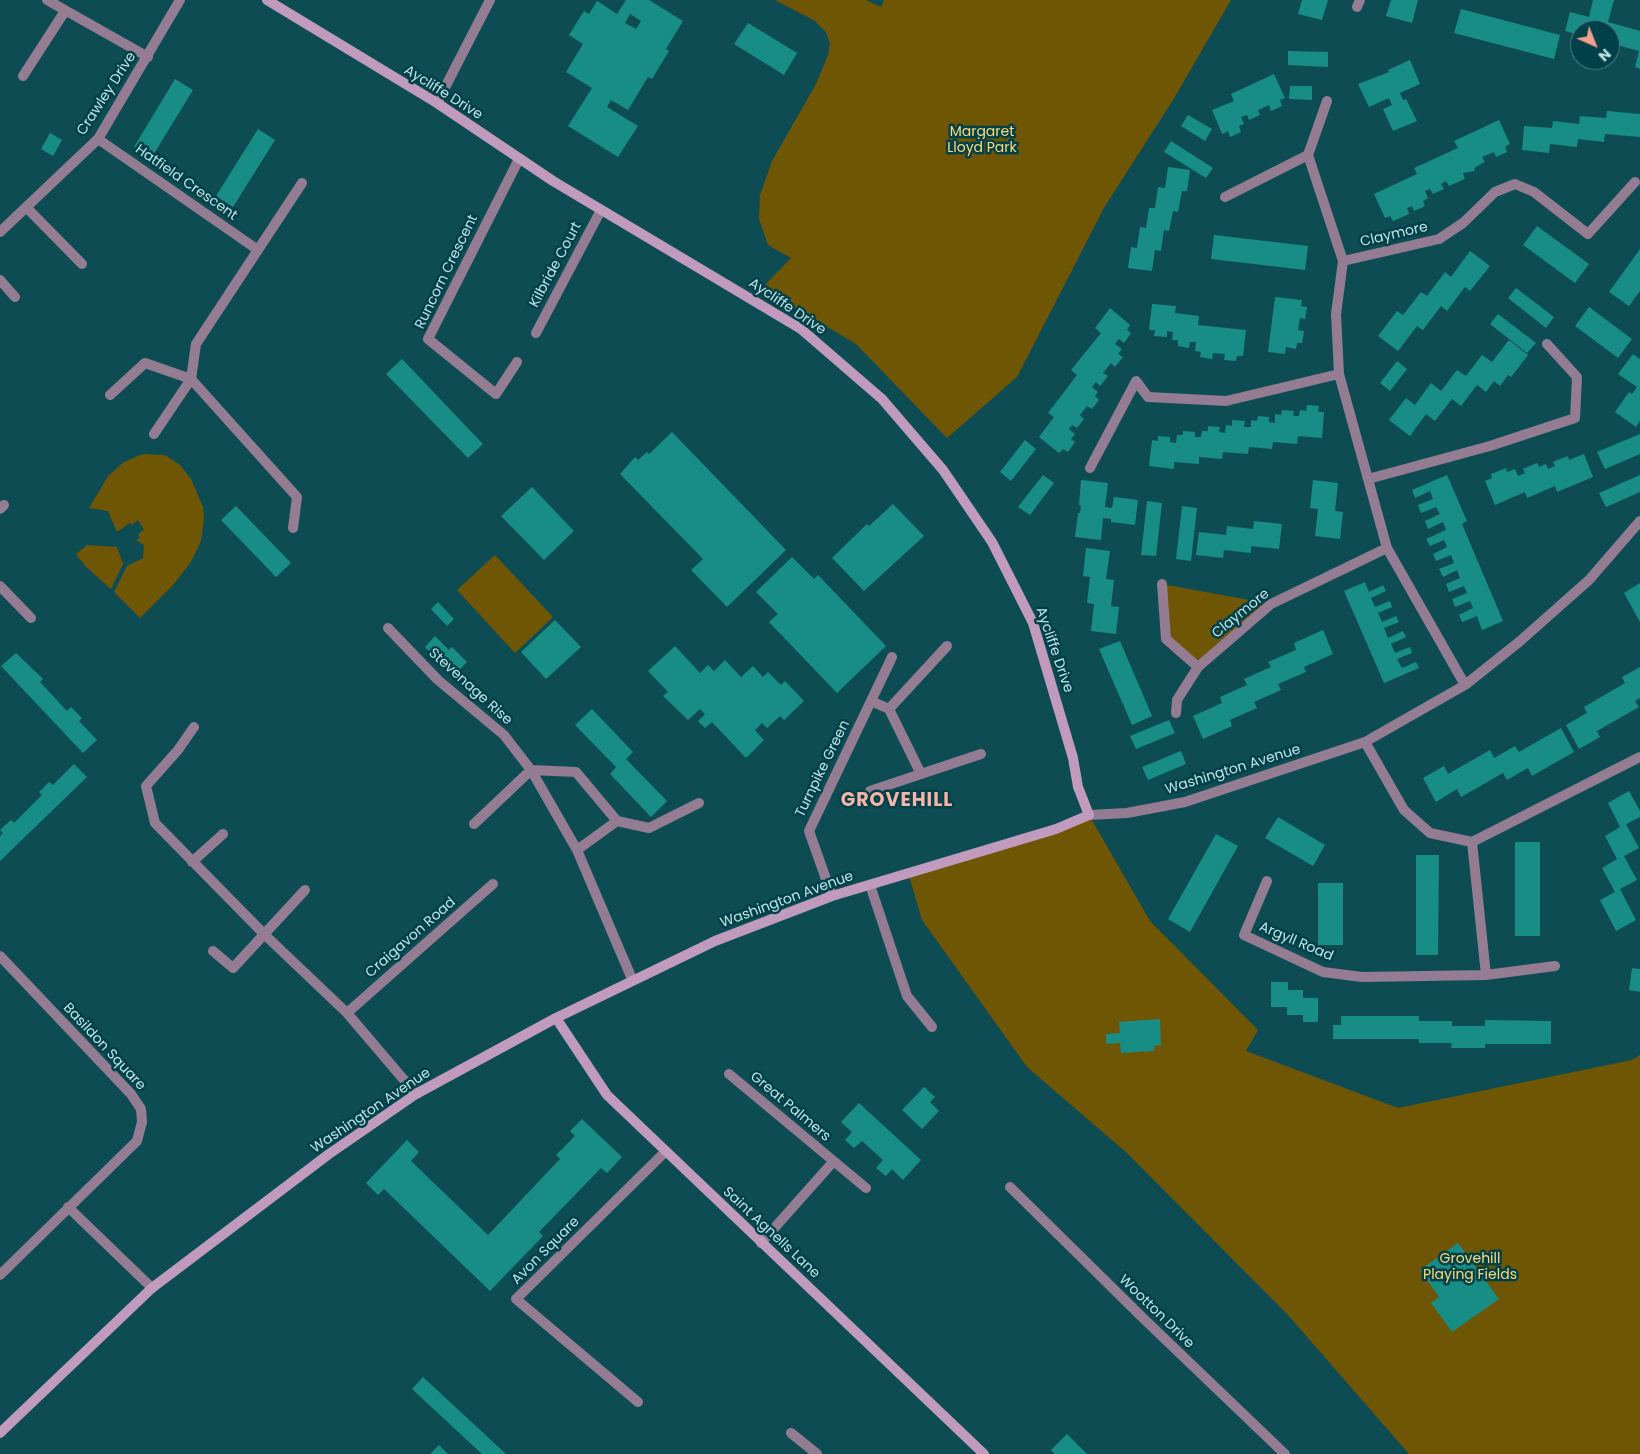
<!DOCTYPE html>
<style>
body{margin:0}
#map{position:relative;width:1640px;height:1454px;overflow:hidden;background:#0e4c54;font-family:Poppins,sans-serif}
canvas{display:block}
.north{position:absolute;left:1570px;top:20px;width:50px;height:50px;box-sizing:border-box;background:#004149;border:1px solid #4c8189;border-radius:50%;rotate:136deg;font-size:14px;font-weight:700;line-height:20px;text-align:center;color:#bee2e8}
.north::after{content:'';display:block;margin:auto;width:18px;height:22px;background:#f59d8f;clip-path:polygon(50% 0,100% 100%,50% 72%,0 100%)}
</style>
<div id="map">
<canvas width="1640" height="1454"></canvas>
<div class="north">N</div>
</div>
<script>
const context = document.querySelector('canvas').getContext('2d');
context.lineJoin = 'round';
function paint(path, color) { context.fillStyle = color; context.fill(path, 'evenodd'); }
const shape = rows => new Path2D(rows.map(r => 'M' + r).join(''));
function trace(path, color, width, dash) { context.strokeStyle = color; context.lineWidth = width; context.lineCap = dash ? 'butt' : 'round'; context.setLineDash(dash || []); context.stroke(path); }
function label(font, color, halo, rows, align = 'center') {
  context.font = font + ' Poppins,sans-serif'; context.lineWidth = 5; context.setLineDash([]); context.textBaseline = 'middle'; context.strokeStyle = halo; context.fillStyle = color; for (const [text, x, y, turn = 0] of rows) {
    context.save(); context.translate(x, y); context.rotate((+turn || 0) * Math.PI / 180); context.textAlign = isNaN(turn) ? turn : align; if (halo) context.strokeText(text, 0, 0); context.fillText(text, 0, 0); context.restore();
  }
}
paint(shape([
 [775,0,866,0,881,7,884,0,1231,0,1173,100,1105,206,1017,377,947,438,856,344,762,288,791,258,768,245,759,219,760,195,772,161,816,84,828,55,830,44,826,32,815,21],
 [143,454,165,455,180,465,191,479,203,507,204,519,201,541,191,562,173,585,140,618,114,592,127,566,143,558,144,545,136,540,140,538,138,534,144,530,138,520,132,525,130,523,117,532,108,511,89,508,108,476,124,462],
 [87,545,117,547,123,564,111,589,86,567,76,554],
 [495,555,553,617,515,653,457,590],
 [1162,584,1271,604,1198,667,1166,639],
 [1089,815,1150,921,1258,1030,1246,1051,1398,1108,1632,1060,1640,1055,1640,1454,1409,1454,1288,1315,1127,1153,1027,1067,922,920,908,872]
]), '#6f5604');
paint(shape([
 [626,0,649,0,683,21,666,49,669,51,652,79,648,77,628,110,611,100,607,107,638,126,618,157,568,126,592,88,566,72,583,44,569,35,584,11,589,14,597,1,617,14],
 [630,14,641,21,636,29,625,23],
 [1302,0,1328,0,1322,20,1298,14],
 [1391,0,1418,0,1412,23,1386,16],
 [1593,0,1614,0,1608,22,1640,31,1640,69,1635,67,1639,51,1610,43,1610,30,1580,30,1580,35,1565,31,1570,12,1589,17],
 [1461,9,1560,35,1554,59,1454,33],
 [748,23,797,53,784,75,734,44],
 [1288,51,1328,52,1328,67,1288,65],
 [1410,60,1420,84,1400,93,1403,100,1406,99,1417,121,1393,131,1383,109,1392,105,1389,98,1369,107,1358,84,1389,72,1388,70],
 [1274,74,1285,98,1280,100,1282,106,1271,111,1269,105,1258,110,1260,115,1249,120,1247,115,1241,117,1244,124,1239,126,1241,132,1230,137,1228,131,1222,134,1212,110,1234,101,1231,94],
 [175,79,193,90,152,157,134,147],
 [1290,86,1312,86,1312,100,1289,99],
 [1607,111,1640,114,1640,137,1605,134,1604,142,1578,139,1577,147,1550,144,1549,153,1522,150,1524,126,1552,128,1553,121,1579,124,1580,116,1606,118],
 [1188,115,1212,129,1205,141,1181,126],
 [1499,120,1510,144,1505,147,1507,152,1496,157,1494,152,1482,157,1485,162,1474,168,1475,171,1463,173,1465,179,1449,186,1446,181,1441,184,1444,189,1433,194,1430,189,1425,191,1428,198,1423,201,1425,206,1414,211,1412,206,1407,208,1409,214,1393,221,1390,216,1385,218,1374,194,1417,174,1414,168,1458,148,1454,141],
 [258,129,275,140,233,207,216,196],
 [50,133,62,140,53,156,41,149],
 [1171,141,1213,168,1206,178,1164,152],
 [1168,167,1190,170,1187,191,1182,191,1178,212,1173,211,1169,231,1164,230,1161,251,1155,250,1152,271,1128,268,1131,247,1137,248,1140,227,1146,228,1149,208,1155,208,1158,187,1165,188],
 [1537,226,1589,264,1575,283,1523,245],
 [1214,235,1308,246,1305,270,1211,259],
 [1640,249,1640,291,1629,306,1609,292],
 [1470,251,1490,266,1470,291,1465,287,1447,311,1441,306,1423,330,1417,326,1398,351,1378,336,1397,311,1403,315,1421,292,1427,296,1445,272,1451,277],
 [1516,288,1554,317,1546,328,1508,298],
 [1275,297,1302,300,1301,306,1307,307,1305,319,1300,318,1298,330,1304,331,1302,343,1297,343,1296,349,1286,347,1285,354,1268,352],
 [1152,304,1176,306,1175,313,1199,316,1198,325,1246,330,1243,356,1237,356,1236,361,1224,360,1225,354,1213,353,1212,359,1200,357,1201,352,1195,351,1196,342,1190,342,1189,348,1178,346,1178,340,1172,340,1173,332,1167,331,1167,337,1154,336,1155,330,1149,330],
 [1589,307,1632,339,1618,358,1575,326],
 [1110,308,1130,325,1127,330,1131,333,1124,343,1119,339,1115,344,1122,349,1118,354,1123,357,1115,367,1111,363,1103,373,1108,376,1100,386,1096,382,1092,387,1098,392,1095,396,1099,400,1092,409,1087,406,1080,415,1084,419,1077,428,1072,425,1069,429,1075,434,1071,439,1075,442,1068,452,1063,449,1059,453,1039,437,1054,417,1048,413,1077,375,1071,370,1101,333,1095,328],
 [1498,314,1536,343,1527,353,1490,324],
 [1509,340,1528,355,1511,377,1508,375,1500,386,1494,381,1486,392,1477,385,1461,406,1452,399,1435,421,1426,414,1410,436,1389,420,1406,398,1415,405,1431,383,1441,391,1457,370,1466,376,1482,355,1492,362],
 [1633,354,1640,359,1640,421,1636,427,1615,412,1629,392,1632,394,1637,387,1618,374],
 [402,359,483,444,468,458,386,374],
 [1397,361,1407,369,1390,391,1380,383],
 [1307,405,1319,406,1318,412,1324,412,1322,438,1298,436,1297,444,1273,442,1272,449,1249,447,1248,454,1223,452,1222,459,1199,457,1199,464,1174,462,1174,469,1149,466,1152,440,1158,441,1158,436,1170,437,1170,442,1176,443,1177,435,1183,435,1183,431,1195,432,1195,437,1201,437,1202,431,1208,431,1208,426,1220,427,1219,432,1225,433,1226,425,1232,426,1232,420,1245,421,1244,427,1251,427,1251,420,1257,421,1258,416,1269,417,1269,422,1275,423,1275,414,1281,415,1282,410,1294,411,1293,416,1299,416,1300,410,1306,411],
 [672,432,786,550,727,607,691,570,703,559,620,474,635,457,638,460,647,452,649,454],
 [1640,434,1640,454,1605,469,1597,452],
 [1025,440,1036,449,1011,481,1000,472],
 [1584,454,1593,477,1557,492,1555,486,1527,498,1525,492,1495,505,1485,481,1492,478,1491,474,1506,468,1507,472,1515,469,1518,476,1525,473,1523,469,1537,463,1539,467,1546,464,1548,469,1555,466,1553,462,1560,459,1568,456,1569,460],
 [1043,475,1054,483,1030,515,1018,507],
 [1447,475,1467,521,1462,524,1503,621,1482,630,1477,616,1462,622,1459,615,1473,608,1470,601,1455,607,1452,599,1467,593,1464,586,1449,592,1446,584,1460,578,1457,570,1443,577,1439,569,1454,563,1451,555,1436,561,1433,554,1447,547,1444,540,1430,546,1426,539,1446,530,1443,522,1428,529,1425,521,1440,514,1436,507,1421,513,1418,505,1433,499,1430,491,1415,498,1412,490],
 [1640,475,1640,492,1606,507,1599,493],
 [1081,480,1108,483,1105,507,1112,508,1114,497,1138,500,1135,525,1111,522,1111,519,1103,518,1101,540,1075,537,1078,513,1080,513,1081,505,1079,505],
 [1313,480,1338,483,1335,511,1343,512,1340,539,1315,536,1318,509,1310,508],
 [532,487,574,531,544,560,501,516],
 [1147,501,1162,503,1156,556,1141,555],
 [893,504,924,536,864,591,832,558,867,524,869,526],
 [236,506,291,563,276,577,221,520],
 [1182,506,1197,508,1191,561,1176,559],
 [1254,521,1282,524,1279,549,1251,546,1251,553,1224,550,1223,558,1196,555,1199,532,1226,535,1227,526,1253,529],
 [1086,548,1110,551,1106,579,1114,580,1111,606,1119,607,1116,634,1091,631,1094,604,1087,603,1090,577,1083,576],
 [792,557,814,579,818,575,886,646,837,693,769,622,778,614,756,592],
 [1365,582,1369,592,1383,585,1386,591,1371,598,1375,607,1390,601,1392,607,1378,613,1382,622,1396,616,1399,622,1384,628,1388,638,1403,631,1406,637,1391,644,1395,653,1410,647,1412,653,1397,659,1402,668,1416,662,1419,668,1384,683,1344,591],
 [1640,583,1640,622,1624,593],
 [438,602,454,619,447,626,431,609],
 [555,620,581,647,546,679,521,652],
 [1323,630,1333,654,1304,667,1306,672,1278,684,1281,690,1254,702,1257,708,1230,720,1232,726,1203,739,1193,716,1222,703,1220,697,1247,685,1244,679,1271,667,1268,662,1296,650,1294,643],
 [435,636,449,650,452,647,467,662,453,676,425,647],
 [1120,641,1152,716,1132,725,1099,649],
 [675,646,700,673,708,665,714,671,725,660,741,677,753,666,763,677,768,672,781,685,785,681,804,701,784,720,780,716,767,728,762,723,755,730,764,740,746,758,712,722,705,728,698,721,705,714,700,709,688,720,663,696,668,692,648,671],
 [16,653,43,679,40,682,67,711,71,707,82,718,79,721,97,740,83,753,1,666],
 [1640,667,1640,698,1635,701,1639,707,1597,731,1600,737,1579,749,1566,725,1587,713,1584,707,1625,683,1622,677],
 [592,709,633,752,626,759,667,801,651,817,610,774,616,767,575,725],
 [1169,720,1175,733,1136,749,1130,736],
 [1561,728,1574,752,1532,776,1528,768,1507,780,1503,773,1461,797,1457,789,1436,802,1423,778,1444,766,1448,774,1490,750,1494,758,1515,746,1519,752],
 [1181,751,1186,764,1148,780,1142,767],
 [74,764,87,777,0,861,0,836,3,833,0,830,11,820,14,823,42,795,39,792,49,782,53,785],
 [1629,791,1640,811,1640,817,1626,824,1639,848,1624,856,1637,880,1620,889,1636,920,1616,931,1600,900,1615,892,1602,868,1617,859,1605,836,1620,827,1608,803],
 [1278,817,1325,845,1313,866,1265,838],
 [1216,834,1238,846,1190,932,1168,919],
 [1515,842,1540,842,1540,936,1515,936],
 [1416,855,1439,855,1438,955,1416,955],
 [1318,883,1343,883,1343,945,1318,945],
 [1632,968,1640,969,1640,992,1629,990],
 [1271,982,1288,982,1288,990,1303,990,1303,998,1318,998,1318,1022,1303,1022,1303,1015,1287,1015,1287,1007,1271,1007],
 [1341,1016,1419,1016,1419,1021,1452,1021,1452,1026,1485,1026,1485,1020,1551,1021,1551,1044,1485,1044,1485,1048,1451,1048,1452,1043,1419,1043,1419,1039,1333,1039,1333,1025,1341,1025],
 [1160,1019,1161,1045,1154,1046,1154,1051,1121,1053,1120,1043,1106,1044,1106,1034,1120,1033,1119,1022],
 [924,1087,935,1097,930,1102,939,1111,922,1129,902,1110],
 [859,1103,921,1160,903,1180,892,1169,886,1176,876,1168,883,1160,862,1141,854,1148,845,1140,852,1132,841,1122],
 [582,1119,622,1157,607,1173,601,1168,539,1232,543,1236,490,1291,384,1189,378,1195,366,1183,407,1140,419,1152,411,1161,488,1235,560,1159,556,1155,575,1136,570,1131],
 [1458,1243,1499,1299,1452,1332,1431,1303,1439,1297,1420,1270],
 [423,1377,506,1454,482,1454,412,1389],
 [1067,1434,1087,1454,1055,1454,1051,1450],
 [439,1445,448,1454,430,1454]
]), '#178d86');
trace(shape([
 [47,0,148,57],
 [1357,7,1360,0],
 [23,76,65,11],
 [437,103,490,0],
 [98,139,258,250],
 [1308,155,1343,261,1336,314,1339,374,1387,548,1465,685],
 [1225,197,1308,155,1327,101],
 [26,207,82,264],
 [0,232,98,139,180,0],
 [1343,261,1439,239,1463,223,1495,192,1515,184,1534,192,1588,234,1635,182],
 [0,280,15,297],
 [536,333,601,210],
 [517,362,496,394,428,339,519,159],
 [110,395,145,363,191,379,154,434],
 [1090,468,1136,381,1148,397,1226,401,1339,374],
 [1368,479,1490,446,1575,418,1577,377,1547,344],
 [0,509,4,505],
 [293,528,297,497,191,379,196,344,302,183],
 [1162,584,1166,639,1198,667],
 [0,586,31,618],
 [388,628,438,680,504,735,531,770,577,850,632,979],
 [871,701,889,709,921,774],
 [889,709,947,646],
 [1176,713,1177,700,1198,667,1271,604,1387,548],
 [194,727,178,750,146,786,155,823,265,935,347,1013,416,1094],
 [1365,742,1404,810,1430,833,1472,842,1640,757],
 [870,791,981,754],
 [1089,815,1127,813,1185,802,1365,742,1465,685,1519,642,1589,580,1640,521],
 [617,821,649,828,699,803],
 [474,824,531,770,576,772,617,821,577,850],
 [1472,842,1486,975],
 [192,862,223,834],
 [1267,881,1244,935,1323,972,1362,977,1486,975,1555,966],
 [870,885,907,996,932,1027],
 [832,896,809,831,892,657],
 [213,951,233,968,305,890],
 [0,956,131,1094,141,1109,142,1122,137,1141,0,1275],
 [347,1013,493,884],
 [729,1074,866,1188],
 [1010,1187,1145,1320,1285,1454],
 [68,1207,152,1288],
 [761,1243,833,1162],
 [638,1402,516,1299,665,1152],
 [791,1433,817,1454]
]), '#947c92', 10);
trace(shape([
 [556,1018,607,1095,984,1454],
 [0,1433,152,1288,329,1154,416,1094,556,1018,715,941,832,896,1056,829,1089,815,1078,787,1073,758,1033,623,992,542,943,470,882,399,801,329,553,181,437,103,267,0]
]), '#c19bbd', 10);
label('14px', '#bee2e8', '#004149', [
 ["Aycliffe Drive",443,93,32],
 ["Crawley Drive",107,94,-57],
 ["Hatfield Crescent",186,183,35],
 ["Claymore",1394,235,-13],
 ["Kilbride Court",556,265,-62],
 ["Runcorn Crescent",447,272,-64],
 ["Aycliffe Drive",787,307,34],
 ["Claymore",1241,614,-39],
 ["Aycliffe Drive",1054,650,71],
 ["Stevenage Rise",470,687,42],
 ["Turnpike Green",823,769,-64],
 ["Washington Avenue",1233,770,-17],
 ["Washington Avenue",787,900,-20],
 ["Craigavon Road",411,938,-41],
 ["Argyll Road",1296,942,23],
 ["Basildon Square",104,1047,47],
 ["Great Palmers",790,1107,40],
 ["Washington Avenue",371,1111,-34],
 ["Saint Agnells Lane",771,1233,43],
 ["Avon Square",546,1251,-45],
 ["Wootton Drive",1156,1312,44]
]);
label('14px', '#ffd976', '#004149', [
 ["Margaret",982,132],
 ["Lloyd Park",982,148],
 ["Grovehill",1470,1259],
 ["Playing Fields",1470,1275]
]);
context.letterSpacing = '1px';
label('bold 19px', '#f7b4a9', '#004149', [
 ["GROVEHILL",897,801]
]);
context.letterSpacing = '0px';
</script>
